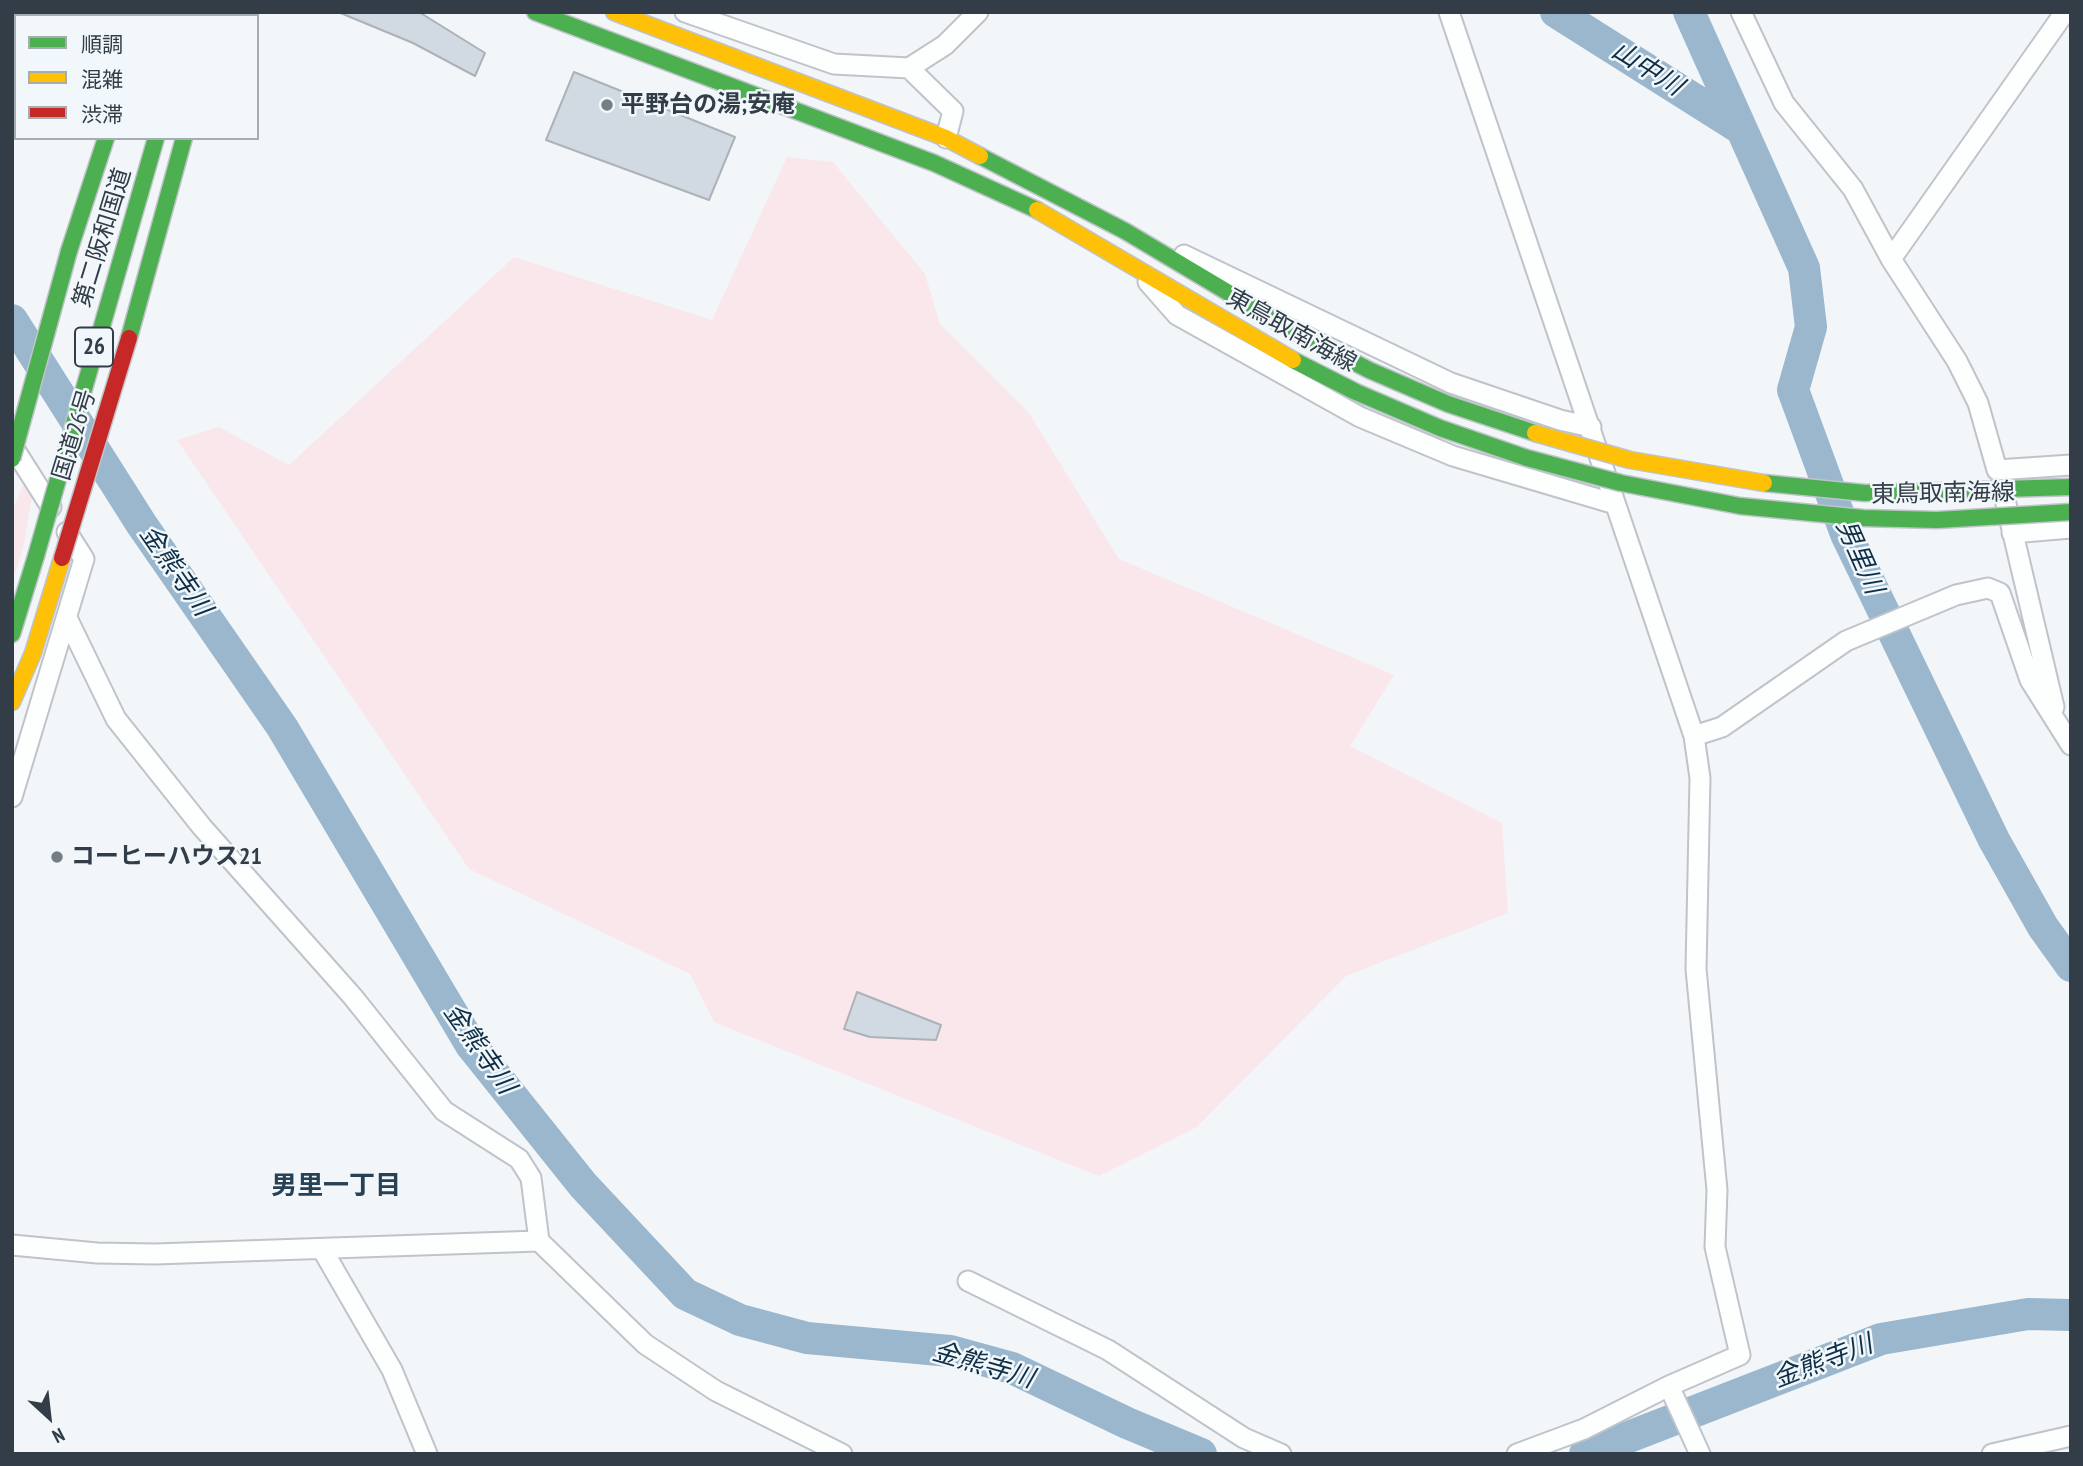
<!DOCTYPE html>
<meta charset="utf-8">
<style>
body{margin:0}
#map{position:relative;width:2083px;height:1466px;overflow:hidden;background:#f3f6f9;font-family:"PT Sans Narrow","Noto Sans JP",sans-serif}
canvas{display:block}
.frame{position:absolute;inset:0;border:14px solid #323d47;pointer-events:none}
.legend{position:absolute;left:14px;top:14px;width:245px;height:126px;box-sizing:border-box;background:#f1f7fb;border:2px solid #a5adb3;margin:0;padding:9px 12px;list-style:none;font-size:21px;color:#323d47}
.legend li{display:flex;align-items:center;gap:14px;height:35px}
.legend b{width:35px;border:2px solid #a5adb3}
.north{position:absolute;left:14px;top:1382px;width:70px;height:70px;-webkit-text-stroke:5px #f1f7fb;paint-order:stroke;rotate:153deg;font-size:19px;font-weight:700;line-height:28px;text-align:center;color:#323d47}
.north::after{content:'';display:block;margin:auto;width:24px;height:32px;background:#323d47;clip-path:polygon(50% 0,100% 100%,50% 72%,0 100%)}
</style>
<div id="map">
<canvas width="2083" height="1466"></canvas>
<div class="frame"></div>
<ul class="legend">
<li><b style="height:9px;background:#4caf50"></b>順調</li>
<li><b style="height:9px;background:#ffc107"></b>混雑</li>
<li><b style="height:9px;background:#c62828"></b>渋滞</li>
</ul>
<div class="north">N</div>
</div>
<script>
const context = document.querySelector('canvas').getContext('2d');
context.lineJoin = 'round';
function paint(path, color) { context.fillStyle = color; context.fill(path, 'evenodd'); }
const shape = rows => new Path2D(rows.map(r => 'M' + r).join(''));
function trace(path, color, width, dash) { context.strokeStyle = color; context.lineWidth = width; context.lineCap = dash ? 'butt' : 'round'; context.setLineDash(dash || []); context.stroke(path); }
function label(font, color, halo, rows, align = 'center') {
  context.font = font + ' "PT Sans Narrow","Noto Sans JP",sans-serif'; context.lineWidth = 5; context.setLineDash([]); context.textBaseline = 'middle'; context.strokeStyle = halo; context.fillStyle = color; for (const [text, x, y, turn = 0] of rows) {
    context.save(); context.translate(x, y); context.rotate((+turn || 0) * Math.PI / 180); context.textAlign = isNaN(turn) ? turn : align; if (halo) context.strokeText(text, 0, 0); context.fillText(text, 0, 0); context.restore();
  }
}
paint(shape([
 [787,157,833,162,925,274,940,324,1029,413,1119,559,1394,675,1350,746,1502,823,1508,913,1346,976,1197,1127,1099,1176,714,1022,690,974,469,869,177,440,219,427,289,465,514,257,712,320],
 [24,483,32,497,23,549,12,582,12,511]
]), '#f9e7ec');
trace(shape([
 [1556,12,1738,127],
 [1689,12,1804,268,1811,327,1793,390,1846,534,1994,840,2043,927,2071,966],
 [12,320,142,525,282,727,471,1045,583,1185,685,1294,740,1320,807,1338,950,1351,1012,1368,1127,1423,1201,1454],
 [1585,1454,1881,1339,2028,1314,2071,1315]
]), '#9ab7ce', 32);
const building = shape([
 [338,12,419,12,485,53,475,76,413,43,338,12],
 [574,72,735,137,709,200,546,140,574,72],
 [857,992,941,1025,936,1040,870,1037,844,1029,857,992]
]);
paint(building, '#d1dae2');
trace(building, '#acb2b8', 2);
const street = shape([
 [685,12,834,64,909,68,953,111,946,138],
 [1449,12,1694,736,1700,778,1696,969,1717,1190,1715,1247,1740,1355,1669,1386,1700,1454],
 [1741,12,1784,103,1853,189,1891,259,1957,361,1978,403,1997,470,2071,465],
 [12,22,16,25],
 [909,68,945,45,978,12],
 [1184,255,1451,383,1560,420,1591,427],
 [1891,259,2065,12],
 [1148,282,1177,315,1360,417,1453,456,1615,504],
 [13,447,51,507],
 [2006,504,2054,707],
 [2012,533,2071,528],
 [67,618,116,719,202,827,353,997,444,1111,519,1159,531,1178,539,1241,645,1344,716,1391,842,1454],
 [1694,736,1722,727,1846,641,1956,595,1988,588,2000,593,2030,680,2071,745],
 [12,797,84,559,67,532],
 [12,1245,97,1253,155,1254,539,1241],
 [322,1249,392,1370,427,1454],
 [968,1281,1108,1350,1244,1438,1281,1454],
 [1517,1454,1584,1429,1669,1386],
 [1992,1454,2071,1436]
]);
const fast = shape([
 [535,12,934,163,1037,210],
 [191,16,192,12],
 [980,156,1125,231,1281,324,1369,370,1448,404,1535,433],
 [69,251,106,138],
 [129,338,184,138],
 [1293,360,1356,392,1440,428,1527,458],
 [12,634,36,556]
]);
const slow = shape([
 [614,12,946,138,980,156],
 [217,16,218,12],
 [1037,210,1293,360],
 [12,702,33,653,62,558]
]);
const jam = shape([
 [143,16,144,12]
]);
trace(street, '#bec4ca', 23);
trace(fast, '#bec4ca', 19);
trace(slow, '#bec4ca', 19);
trace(jam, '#bec4ca', 19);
trace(street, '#fdfefe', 19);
trace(fast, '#4caf50', 16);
trace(slow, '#ffc107', 16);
trace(jam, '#c62828', 16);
const fastBridge = shape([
 [1527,458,1621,483,1740,506,1863,518,1937,520,2071,512],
 [12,459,69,251],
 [1764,483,1865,493,2071,487],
 [36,556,156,138]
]);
const slowBridge = shape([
 [1535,433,1630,460,1764,483]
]);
const jamBridge = shape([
 [62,558,129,338]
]);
trace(fastBridge, '#bec4ca', 19, []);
trace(slowBridge, '#bec4ca', 19, []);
trace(jamBridge, '#bec4ca', 19, []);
trace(fastBridge, '#4caf50', 16);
trace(slowBridge, '#ffc107', 16);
trace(jamBridge, '#c62828', 16);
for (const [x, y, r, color] of [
 [607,105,7,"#767e85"],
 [57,857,7,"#767e85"]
]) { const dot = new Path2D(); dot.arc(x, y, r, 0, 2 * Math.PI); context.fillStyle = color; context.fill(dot); trace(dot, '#f1f7fb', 2.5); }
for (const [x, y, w] of [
 [94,347,38]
]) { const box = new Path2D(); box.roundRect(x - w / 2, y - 19.5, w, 39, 5); context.fillStyle = '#f1f7fb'; context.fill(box); trace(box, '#323d47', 2); }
label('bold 23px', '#323d47', null, [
 ["26",94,347]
]);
label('bold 24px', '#323d47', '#f1f7fb', [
 ["平野台の湯;安庵",621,105],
 ["コーヒーハウス21",71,857]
], 'left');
label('24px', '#323d47', '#f1f7fb', [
 ["第二阪和国道",103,238,-73],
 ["東鳥取南海線",1291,331,29],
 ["国道26号",75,435,-73],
 ["東鳥取南海線",1943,494,-1]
]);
label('italic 26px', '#0e2f46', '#f1f7fb', [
 ["山中川",1647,69,32],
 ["男里川",1859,557,66],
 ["金熊寺川",175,571,55],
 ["金熊寺川",479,1049,55],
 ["金熊寺川",1823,1362,-21],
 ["金熊寺川",983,1366,16]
]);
label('bold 26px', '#294154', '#f1f7fb', [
 ["男里一丁目",336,1187]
]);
</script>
